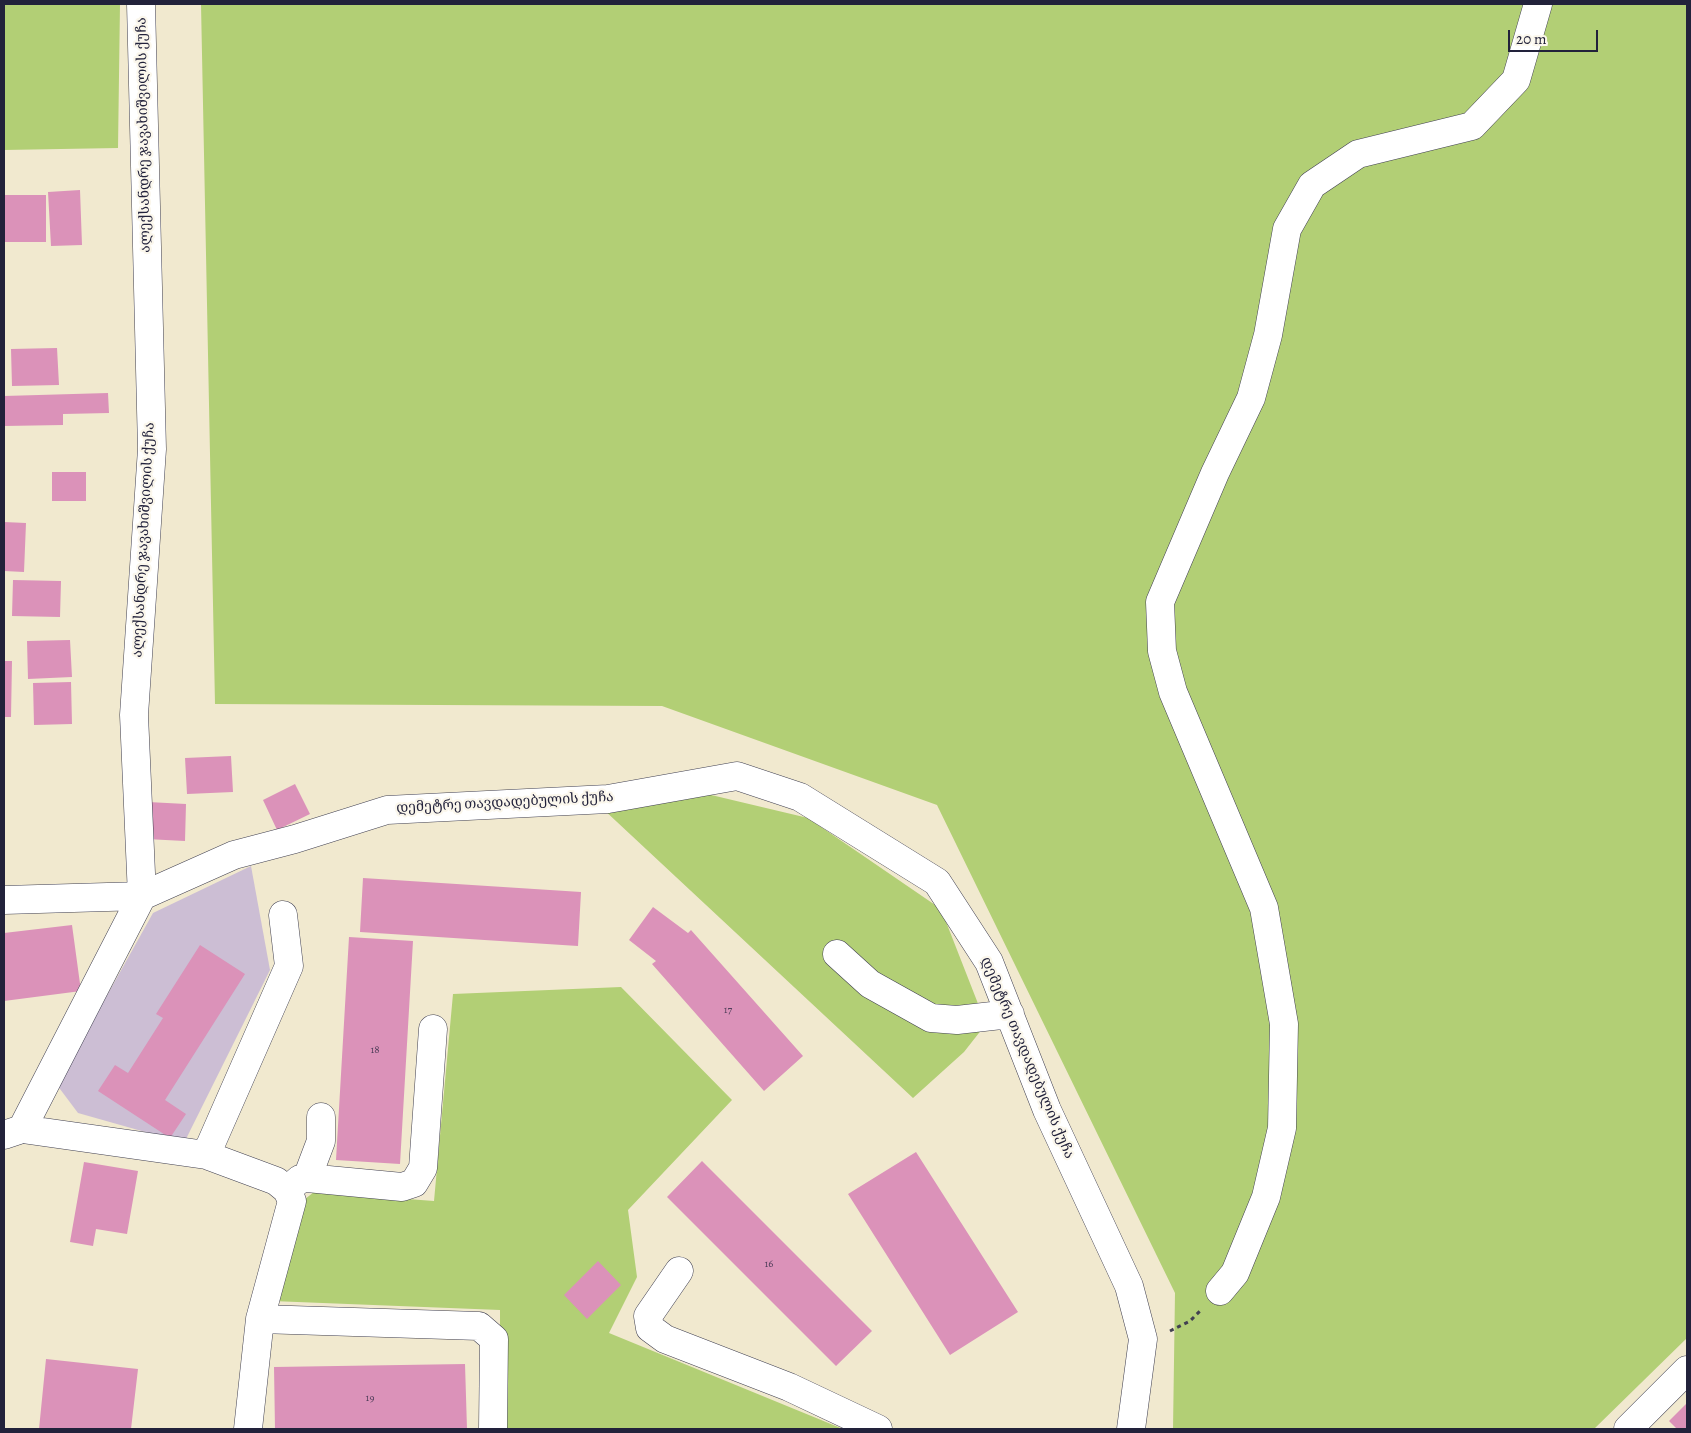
<!DOCTYPE html>
<meta charset="utf-8">
<style>
body{margin:0}
#map{position:relative;width:1691px;height:1433px;overflow:hidden;background:#f1e9cf;font-family:Alegreya,serif}
canvas{display:block}
.frame{position:absolute;inset:0;border:5px solid #22223b;pointer-events:none}
.scale{position:absolute;left:1508px;top:30px;width:90px;height:22px;box-sizing:border-box;border:2px solid #22223b;border-top:0;padding-left:6px;font-size:15px;line-height:18px;white-space:nowrap;color:#22223b;-webkit-text-stroke:4px #fbf7ec;paint-order:stroke}
</style>
<div id="map">
<canvas width="1691" height="1433"></canvas>
<div class="frame"></div>
<div class="scale">20 m</div>
</div>
<script>
const context = document.querySelector('canvas').getContext('2d');
context.lineJoin = 'round';
function paint(path, color) { context.fillStyle = color; context.fill(path, 'evenodd'); }
const shape = rows => new Path2D(rows.map(r => 'M' + r).join(''));
function trace(path, color, width, dash) { context.strokeStyle = color; context.lineWidth = width; context.lineCap = dash ? 'butt' : 'round'; context.setLineDash(dash || []); context.stroke(path); }
function label(font, color, halo, rows, align = 'center') {
  context.font = font + ' Alegreya,"Noto Serif Georgian",serif'; context.lineWidth = 4.5; context.setLineDash([]); context.textBaseline = 'middle'; context.strokeStyle = halo; context.fillStyle = color; for (const [text, x, y, turn = 0] of rows) {
    context.save(); context.translate(x, y); context.rotate((+turn || 0) * Math.PI / 180); context.textAlign = isNaN(turn) ? turn : align; if (halo) context.strokeText(text, 0, 0); context.fillText(text, 0, 0); context.restore();
  }
}
paint(shape([
 [251,866,270,970,184,1143,78,1113,57,1085,153,913]
]), '#ccbed4');
paint(shape([
 [4,4,120,4,118,148,4,150],
 [201,4,1687,4,1687,1338,1594,1429,1173,1429,1175,1293,937,805,662,706,215,704],
 [707,794,808,818,941,909,986,1024,964,1052,913,1098,602,808],
 [621,987,732,1100,628,1210,637,1277,609,1333,843,1429,500,1429,500,1310,272,1301,291,1210,314,1192,434,1201,453,994]
]), '#b2cf75');
paint(shape([
 [80,190,82,245,51,246,48,192],
 [4,195,46,195,46,242,4,242],
 [57,348,59,385,12,386,11,349],
 [108,393,109,413,63,414,63,425,4,426,4,396],
 [52,472,86,472,86,501,52,501],
 [4,522,26,523,24,572,4,571],
 [13,580,61,581,60,617,12,616],
 [70,640,72,677,28,679,27,641],
 [4,661,12,661,11,717,4,717],
 [71,682,72,724,34,725,33,683],
 [231,756,233,792,187,794,185,758],
 [295,784,310,814,277,830,263,800],
 [148,802,186,804,185,841,146,839],
 [363,878,581,892,578,946,360,932],
 [653,907,688,933,691,930,803,1056,764,1091,652,964,656,961,629,940],
 [72,925,81,991,4,1001,4,933],
 [349,937,413,941,400,1164,336,1160],
 [200,945,245,974,165,1100,186,1114,170,1138,98,1091,115,1065,128,1073,163,1018,156,1014],
 [916,1152,1018,1312,950,1355,848,1194],
 [702,1161,872,1331,836,1366,667,1197],
 [84,1162,138,1171,127,1234,96,1229,93,1246,70,1242],
 [598,1261,621,1285,587,1319,564,1295],
 [46,1359,138,1369,131,1429,39,1429],
 [465,1364,467,1429,275,1429,274,1367],
 [1687,1403,1687,1429,1677,1429,1669,1421]
]), '#db92b9');
const minor = shape([
 [141,4,152,449,134,715,142,896],
 [4,900,142,896,234,855,295,839,387,810,608,799,737,776,800,797,937,882,989,962,1047,1110,1129,1286,1143,1339,1131,1429],
 [837,954,870,984,931,1018,957,1020,1010,1014],
 [22,1129,142,896],
 [4,1135,22,1129,206,1155,276,1181,287,1190,292,1201,260,1319,248,1429],
 [206,1155,289,966,283,915],
 [307,1178,321,1141,321,1117],
 [287,1190,300,1179,307,1178,402,1187,414,1183,423,1168,433,1029],
 [679,1271,648,1316,650,1328,665,1339,789,1387,878,1429],
 [1220,1291,1235,1273,1266,1197,1282,1128,1284,1024,1264,908,1173,692,1162,651,1160,602,1215,473,1251,398,1268,335,1287,229,1312,185,1358,154,1472,126,1516,80,1538,4],
 [260,1319,479,1326,494,1339,493,1429],
 [1628,1429,1687,1370]
]);
trace(minor, '#414051', 29);
trace(shape([
 [1170,1331,1190,1321,1200,1311]
]), '#414051', 3, [4, 4]);
trace(minor, '#fff', 28);
label('11px', '#503e5a', null, [
 ["17",728,1010],
 ["18",375,1050],
 ["16",769,1264],
 ["19",370,1398]
]);
label('14px', '#22223b', '#fbf7ec', [
 ["ალექსანდრე ჯავახიშვილის ქუჩა",144,135,-91],
 ["ალექსანდრე ჯავახიშვილის ქუჩა",144,540,-87],
 ["დემეტრე თავდადებულის ქუჩა",505,803,-3],
 ["დემეტრე თავდადებულის ქუჩა",1027,1058,67]
]);
</script>
